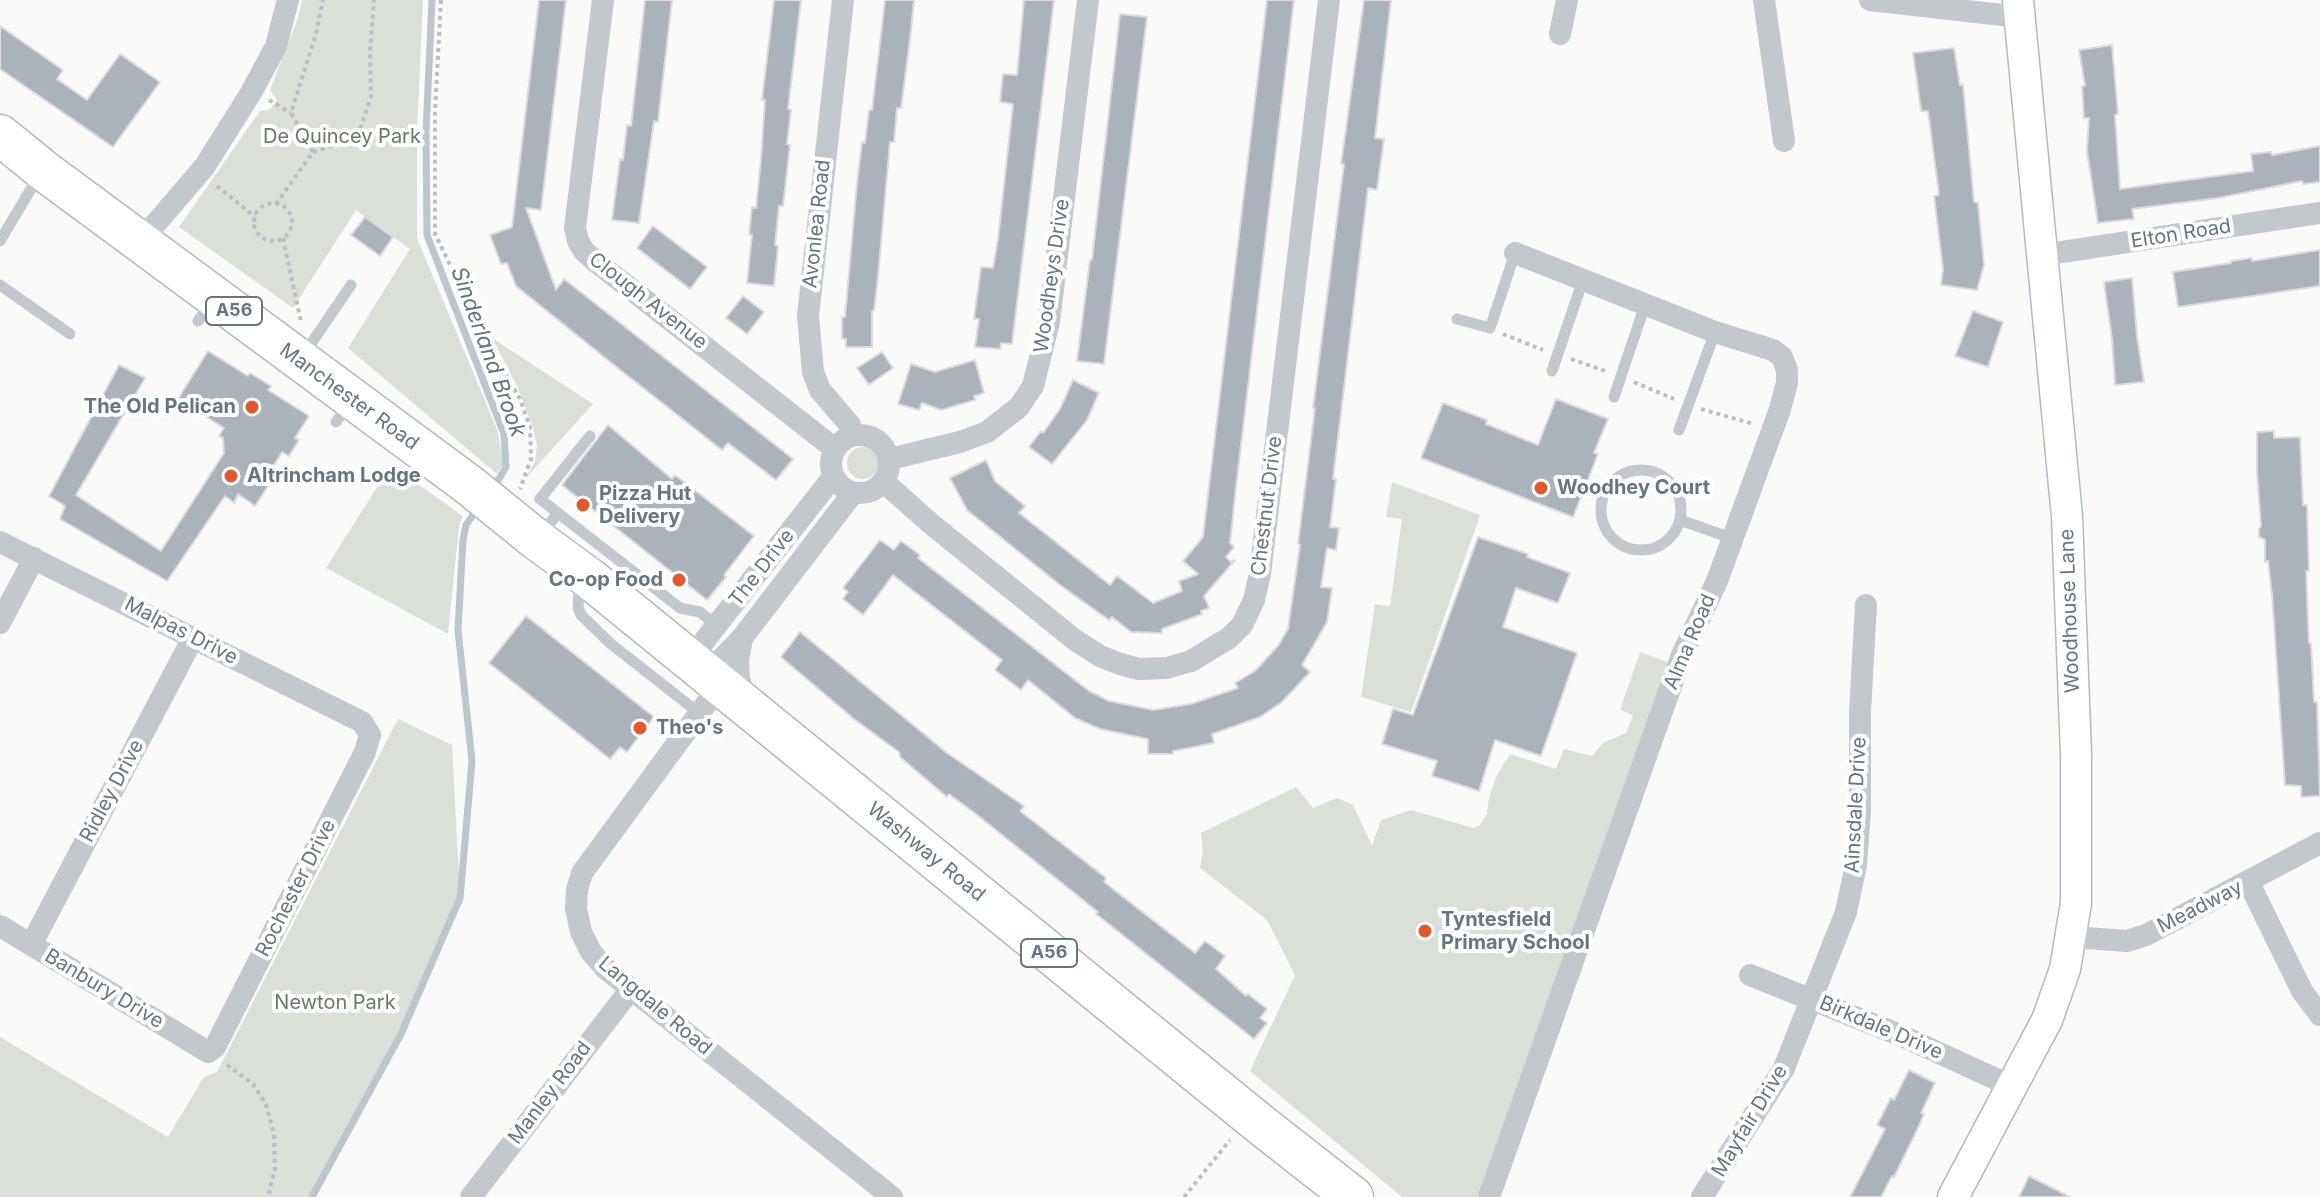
<!DOCTYPE html>
<style>
body{margin:0}
canvas{display:block;background:#fafaf8}
</style>
<canvas width="2320" height="1197"></canvas>
<script>
const context = document.querySelector('canvas').getContext('2d');
context.lineJoin = 'round';
function paint(path, color) { context.fillStyle = color; context.fill(path, 'evenodd'); }
const shape = rows => new Path2D(rows.map(r => 'M' + r).join(''));
function trace(path, color, width, dash) { context.strokeStyle = color; context.lineWidth = width; context.lineCap = dash ? 'butt' : 'round'; context.setLineDash(dash || []); context.stroke(path); }
function label(font, color, halo, rows, align = 'center') {
  context.font = font + ' Inter,sans-serif'; context.lineWidth = 8; context.setLineDash([]); context.textBaseline = 'middle'; context.strokeStyle = halo; context.fillStyle = color; for (const [text, x, y, turn = 0] of rows) {
    context.save(); context.translate(x, y); context.rotate((+turn || 0) * Math.PI / 180); context.textAlign = isNaN(turn) ? turn : align; if (halo) context.strokeText(text, 0, 0); context.fillText(text, 0, 0); context.restore();
  }
}
paint(shape([
 [302,0,423,0,417,132,417,238,498,432,503,464,497,474,348,348,410,249,356,210,293,308,179,227,260,111,270,109,277,100,270,90,298,18],
 [492,338,593,404,525,479,535,462,537,446,533,428,518,388],
 '847 463a16 16 0 1 1 32 0a16 16 0 1 1-32 0Z',
 [391,465,463,516,459,526,448,634,326,568],
 [1392,482,1480,515,1411,712,1361,697,1375,604,1390,606,1402,519,1386,517],
 [1640,652,1670,663,1479,1197,1402,1197,1250,1071,1295,975,1267,920,1200,868,1203,852,1201,833,1296,787,1313,808,1337,798,1353,805,1372,846,1381,820,1411,810,1473,828,1479,826,1487,814,1489,798,1497,775,1510,754,1556,769,1564,749,1592,756,1603,743,1626,733,1633,715,1620,710],
 [398,719,452,745,460,898,401,1034,312,1197,0,1197,0,1037,168,1137,204,1077,217,1072]
]), '#dadfd7');
trace(shape([
 [432,0,426,132,427,235,504,434,506,467,493,489],
 [312,1197,401,1034,460,898,472,761,458,630,463,540,466,525,478,508]
]), '#bbc7cb', 7);
const building = shape([
 [539,0,566,0,541,210,526,208,556,290,564,279,793,459,776,480,728,443,722,450,614,365,516,286,507,263,501,264,490,235,512,227,539,0],
 [645,0,672,0,658,122,654,121,639,223,612,220,620,159,623,160,627,125,631,126,645,0],
 [774,0,801,0,788,109,791,110,787,144,790,145,783,206,779,206,775,245,778,246,774,286,747,283,752,235,749,235,752,207,756,208,761,159,765,100,762,100,774,0],
 [885,0,914,0,910,40,901,108,897,108,894,142,890,142,878,277,874,311,872,311,872,347,846,347,846,339,842,339,842,317,845,317,857,183,862,142,865,143,869,110,872,110,885,0],
 [1024,0,1054,0,1012,344,1001,343,1000,349,975,347,979,319,974,319,981,267,993,268,998,239,1013,104,1000,102,1003,74,1017,75,1024,0],
 [1267,0,1294,0,1236,487,1230,543,1234,547,1226,557,1231,562,1235,560,1204,596,1209,608,1201,611,1202,614,1162,629,1162,633,1131,632,1112,617,1109,620,1060,585,967,510,950,478,986,460,995,481,1025,506,1019,513,1110,585,1117,576,1153,603,1182,591,1179,581,1198,574,1183,561,1203,537,1267,0],
 [1364,0,1391,0,1375,138,1384,139,1377,190,1368,188,1333,479,1336,479,1330,527,1339,528,1336,550,1327,548,1321,587,1332,588,1327,622,1302,665,1310,672,1282,702,1260,717,1212,734,1214,743,1173,751,1173,754,1148,754,1148,739,1100,729,1075,718,1028,680,1021,690,995,670,1002,660,893,575,863,615,843,599,848,592,843,588,880,540,894,550,901,541,920,555,918,558,1089,691,1109,701,1153,710,1191,704,1238,688,1235,683,1255,671,1278,646,1288,629,1300,545,1298,544,1315,408,1313,408,1344,164,1341,164,1364,0],
 [1120,14,1147,17,1104,364,1077,361,1090,260,1092,260,1120,14],
 [0,26,63,70,57,79,87,100,120,54,160,82,113,147,0,69,0,26],
 [2112,45,2118,114,2115,115,2120,189,2253,171,2251,154,2271,152,2272,155,2320,146,2320,182,2303,184,2302,181,2218,198,2132,209,2134,219,2098,223,2087,151,2089,118,2084,118,2082,86,2085,86,2079,50,2112,45],
 [1954,48,1960,85,1963,84,1974,202,1978,203,1984,265,1977,290,1941,285,1943,269,1934,196,1939,195,1928,111,1921,111,1913,53,1954,48],
 [365,217,393,237,380,256,351,235,365,217],
 [653,226,707,267,690,289,637,248,653,226],
 [2320,250,2320,286,2178,307,2173,272,2231,263,2231,261,2252,258,2252,261,2320,250],
 [2132,278,2137,336,2144,382,2115,385,2112,339,2104,282,2132,278],
 [743,296,764,312,747,334,726,318,743,296],
 [1973,311,2003,322,1988,367,1955,356,1973,311],
 [208,351,248,376,250,373,271,386,268,390,309,416,295,438,299,440,289,456,282,452,263,483,268,486,255,506,238,494,234,503,225,496,167,581,60,519,65,506,49,496,119,365,145,378,76,495,161,551,224,453,223,438,219,436,224,428,178,399,208,351],
 [882,352,893,368,869,385,857,368,882,352],
 [975,360,984,393,974,396,975,400,941,410,922,403,919,410,898,404,911,364,935,372,975,360],
 [1073,380,1099,393,1087,420,1052,464,1029,447,1041,431,1043,433,1060,409,1073,380],
 [1556,399,1608,419,1594,453,1598,454,1573,517,1421,458,1443,403,1487,420,1486,424,1538,445,1556,399],
 [608,425,672,479,675,475,754,536,724,575,726,577,707,600,562,485,608,425],
 [2274,431,2274,438,2300,437,2303,505,2307,505,2309,571,2306,571,2309,643,2311,643,2314,702,2317,702,2320,796,2301,797,2301,786,2285,785,2272,594,2268,561,2265,562,2265,540,2259,537,2259,529,2261,526,2257,473,2257,432,2274,431],
 [1478,537,1528,554,1527,557,1570,573,1558,603,1516,588,1503,627,1577,653,1541,756,1495,740,1479,791,1432,776,1437,761,1382,744,1393,709,1413,715,1478,537],
 [526,616,654,717,627,752,620,747,610,759,489,663,526,616],
 [800,632,947,753,1024,806,1020,811,1106,878,1104,882,1195,953,1205,941,1225,956,1216,969,1246,996,1248,994,1267,1009,1260,1018,1267,1023,1254,1039,1096,914,1098,912,976,814,949,794,947,797,900,757,899,752,854,719,781,657,800,632],
 [1909,1070,1935,1083,1921,1113,1924,1114,1917,1130,1894,1177,1892,1176,1881,1197,1850,1197,1885,1129,1877,1125,1891,1098,1894,1100,1909,1070],
 [2029,1176,2070,1197,2019,1197,2029,1176]
]);
paint(building, '#aab3b9');
trace(building, '#dcdcda', 2);
const secondary = shape([
 [1953,1197,2047,1020,2065,969,2076,903,2076,755,2067,517,2018,0]
]);
const highway = shape([
 [0,135,43,170,469,485,537,540,589,578,1260,1124,1353,1197]
]);
trace(secondary, '#b3babf', 33);
trace(highway, '#b4b9bd', 43);
trace(shape([
 [441,0,435,111,435,234,488,342,520,399,530,427,531,459,520,489],
 [269,100,291,113],
 [313,152,357,138,371,97,370,52,374,0],
 [217,186,255,217],
 '254 222a19 19 0 1 1 38 0a19 19 0 1 1-38 0Z',
 [276,204,313,152,291,113,316,34,323,0],
 [283,238,301,322],
 [1503,334,1543,350],
 [1571,359,1608,372],
 [1634,382,1674,399],
 [1701,409,1754,424],
 [227,1065,253,1084,266,1104,274,1134,275,1169,268,1197],
 [1184,1197,1230,1140]
]), '#bbbfc2', 4, [4, 4]);
trace(shape([
 [0,241,38,177],
 [0,285,70,334],
 [1457,319,1490,328,1515,253],
 [198,321,210,304],
 [304,354,351,285],
 [1552,371,1583,280],
 [1614,397,1645,305],
 [336,422,350,403],
 [1679,430,1715,332],
 '1601 510a40 40 0 1 1 80 0a40 40 0 1 1-80 0Z',
 [558,513,540,499,590,436],
 [1680,520,1731,538],
 [542,533,558,513,680,608,700,612,717,626],
 [584,585,579,592,578,608,581,615,611,644,699,713]
]), '#c3c8cc', 11);
trace(shape([
 [603,0,575,228,578,241,584,251,595,261,835,449],
 [843,0,808,316,813,372,820,390,850,425,853,436],
 [1764,0,1784,141],
 [1870,0,2020,17],
 [1560,34,1567,0],
 [140,242,205,166,252,91,276,46,288,0],
 [2042,255,2320,213],
 '831 464a29 29 0 1 1 58 0a29 29 0 1 1-58 0Z',
 [890,459,960,442,987,432,1019,407,1033,386,1049,322,1088,0],
 [884,482,930,523,1075,640,1100,656,1120,664,1139,669,1167,668,1191,661,1229,638,1242,625,1254,600,1260,574,1329,0],
 [0,542,362,722,370,735,365,752,215,1047,208,1052,0,926],
 [0,623,34,558],
 [742,638,738,660,739,678,746,704],
 [690,659,833,477],
 [707,674,742,638,853,493],
 [720,685,582,873,577,890,576,909,581,932,591,952,606,969,892,1197],
 [2249,883,2302,991,2320,1015],
 [2072,937,2127,941,2146,935,2320,843],
 [31,945,193,638],
 [1750,975,1900,1035,2011,1086],
 [471,1197,630,990],
 [1489,1197,1682,655,1717,581,1779,412,1787,383,1787,370,1782,357,1773,350,1715,332,1515,253],
 [1702,1197,1784,1068,1846,912,1856,865,1860,811,1860,712,1866,605]
]), '#c3c8cc', 22);
trace(secondary, '#fff', 30);
trace(highway, '#fff', 40);
for (const [x, y, r, color] of [
 [252,407,8,"#e4572e"],
 [231,476,8,"#e4572e"],
 [1541,488,8,"#e4572e"],
 [583,505,8,"#e4572e"],
 [679,580,8,"#e4572e"],
 [640,728,8,"#e4572e"],
 [1425,931,8,"#e4572e"]
]) { const dot = new Path2D(); dot.arc(x, y, r, 0, 2 * Math.PI); context.fillStyle = color; context.fill(dot); trace(dot, '#fff', 3); }
for (const [x, y, w] of [
 [234,311,56],
 [1049,953,56]
]) { const box = new Path2D(); box.roundRect(x - w / 2, y - 14, w, 28, 6); context.fillStyle = '#fff'; context.fill(box); trace(box, '#657683', 2); }
label('bold 18px', '#657683', null, [
 ["A56",234,311],
 ["A56",1049,953]
]);
label('20px', '#687a64', '#fff', [
 ["De Quincey Park",342,137],
 ["Newton Park",335,1003]
]);
label('20px', '#657683', '#fff', [
 ["Avonlea Road",817,224,-84],
 ["Elton Road",2181,234,-9],
 ["Woodheys Drive",1052,276,-82],
 ["Clough Avenue",648,301,38],
 ["Manchester Road",349,397,36],
 ["Chestnut Drive",1267,506,-83],
 ["The Drive",762,568,-52],
 ["Woodhouse Lane",2070,611,-92],
 ["Malpas Drive",181,631,27],
 ["Alma Road",1690,642,-67],
 ["Ridley Drive",112,791,-62],
 ["Ainsdale Drive",1856,805,-87],
 ["Washway Road",926,852,39],
 ["Rochester Drive",296,888,-63],
 ["Meadway",2200,907,-27],
 ["Banbury Drive",104,989,31],
 ["Langdale Road",655,1006,40],
 ["Birkdale Drive",1881,1028,23],
 ["Manley Road",550,1093,-53],
 ["Mayfair Drive",1750,1121,-59]
]);
label('bold 20px', '#657683', '#fff', [
 ["The Old Pelican",236,407,"right"],
 ["Altrincham Lodge",247,476],
 ["Woodhey Court",1557,488],
 ["Pizza Hut",599,494],
 ["Delivery",599,517],
 ["Co-op Food",663,580,"right"],
 ["Theo's",656,728],
 ["Tyntesfield",1441,920],
 ["Primary School",1441,943]
], 'left');
label('italic 22px', '#60757c', '#fff', [
 ["Sinderland Brook",488,352,70]
]);
</script>
